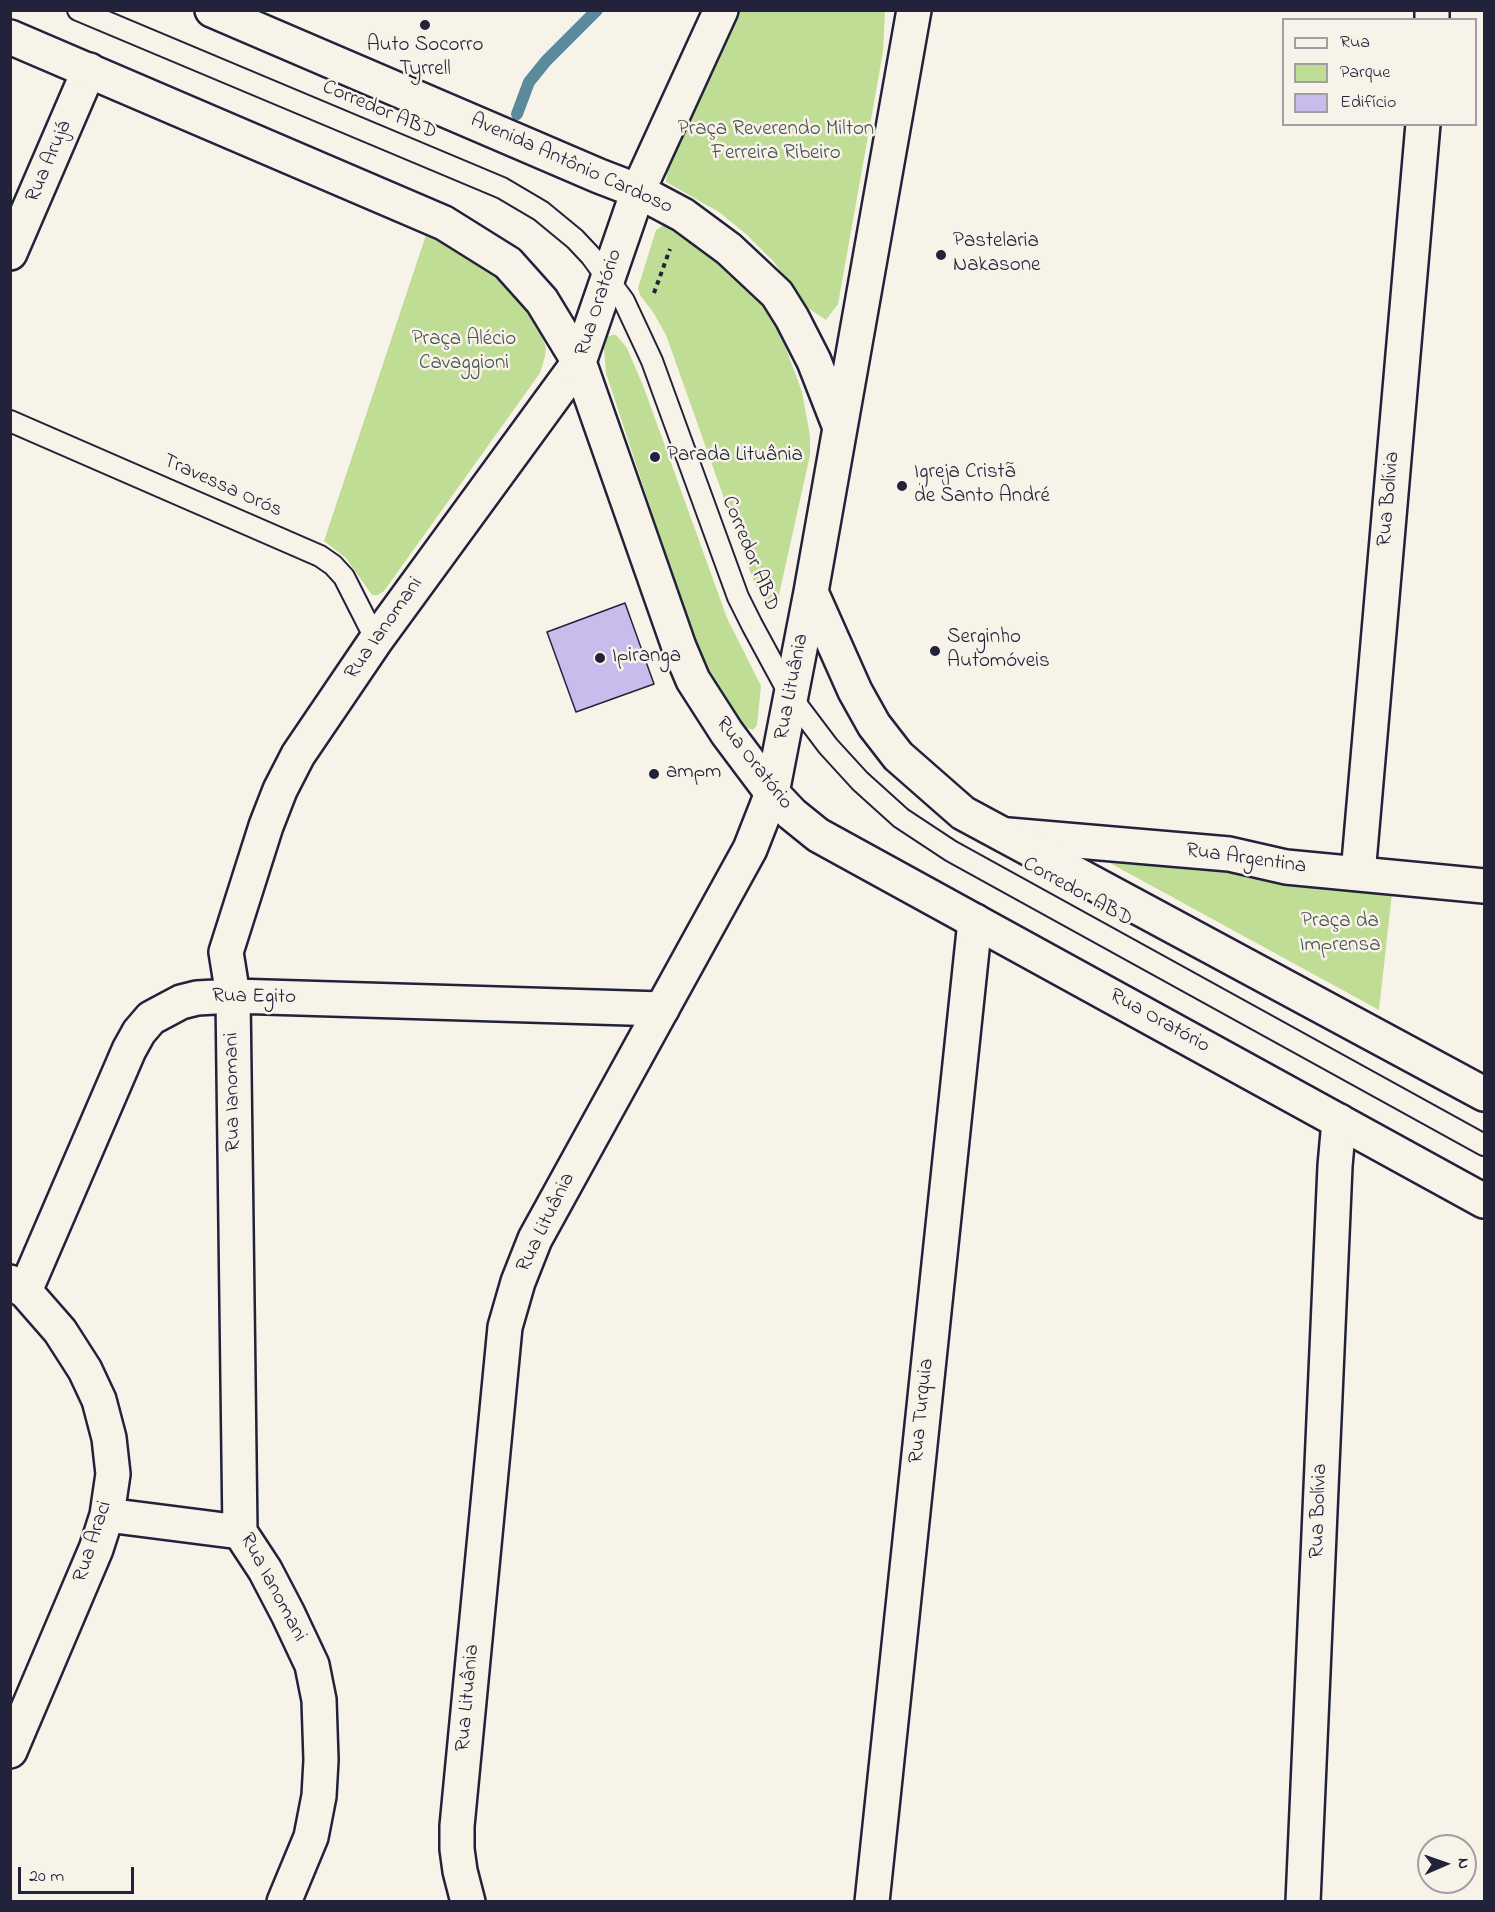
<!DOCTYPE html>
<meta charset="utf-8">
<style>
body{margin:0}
#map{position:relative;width:1495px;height:1912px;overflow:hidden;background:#f7f3e8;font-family:"Indie Flower",sans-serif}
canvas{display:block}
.frame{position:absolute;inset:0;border:12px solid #22223b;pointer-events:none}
.legend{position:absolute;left:1282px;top:18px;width:195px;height:108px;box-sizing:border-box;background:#f7f3e8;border:2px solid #a29fa3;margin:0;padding:8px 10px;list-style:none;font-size:18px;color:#22223b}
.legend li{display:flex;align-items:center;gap:12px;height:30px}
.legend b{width:30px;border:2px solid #a29fa3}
.north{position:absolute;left:1417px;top:1834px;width:60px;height:60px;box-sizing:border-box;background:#f7f3e8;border:2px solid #a29fa3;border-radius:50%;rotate:88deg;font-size:16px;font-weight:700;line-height:24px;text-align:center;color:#22223b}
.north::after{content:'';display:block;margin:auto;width:21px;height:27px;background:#22223b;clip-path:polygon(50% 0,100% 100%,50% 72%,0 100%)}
.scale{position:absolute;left:18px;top:1867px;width:116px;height:27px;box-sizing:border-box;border:3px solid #22223b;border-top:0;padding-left:8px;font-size:18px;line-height:21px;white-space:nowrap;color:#22223b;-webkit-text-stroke:4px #f7f3e8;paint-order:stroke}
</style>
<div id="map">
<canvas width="1495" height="1912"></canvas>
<div class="frame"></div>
<ul class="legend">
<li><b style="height:8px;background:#f7f3e8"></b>Rua</li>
<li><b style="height:16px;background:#bfdd95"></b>Parque</li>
<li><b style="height:16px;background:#c8bced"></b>Edifício</li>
</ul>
<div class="north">N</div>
<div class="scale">20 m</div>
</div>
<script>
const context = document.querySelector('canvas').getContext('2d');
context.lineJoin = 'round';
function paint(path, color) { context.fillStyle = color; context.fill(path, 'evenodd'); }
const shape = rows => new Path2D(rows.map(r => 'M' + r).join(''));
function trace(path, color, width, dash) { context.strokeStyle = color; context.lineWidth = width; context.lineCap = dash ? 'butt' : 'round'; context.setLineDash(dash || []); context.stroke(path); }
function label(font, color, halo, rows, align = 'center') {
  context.font = font + ' "Indie Flower",sans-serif'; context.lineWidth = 5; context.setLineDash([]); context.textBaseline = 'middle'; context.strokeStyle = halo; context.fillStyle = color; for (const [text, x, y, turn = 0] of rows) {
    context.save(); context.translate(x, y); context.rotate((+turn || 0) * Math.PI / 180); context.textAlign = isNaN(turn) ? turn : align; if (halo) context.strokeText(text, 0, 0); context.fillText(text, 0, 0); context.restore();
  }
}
paint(shape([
 [738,11,885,11,883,52,838,304,826,320,808,308,773,261,746,234,719,212,666,182,668,166],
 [663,225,672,226,704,245,763,302,785,346,802,392,810,436,810,455,777,604,768,604,759,593,752,577,666,335,653,312,640,295,638,288,656,230],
 [427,232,479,263,496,276,512,292,539,327,546,348,545,356,540,373,384,591,378,595,372,595,346,558,324,541],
 [612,335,616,335,627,348,644,388,727,618,761,686,757,725,753,730,743,726,728,709,706,669,690,628,606,373,604,348,607,337],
 [1099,857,1232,871,1392,893,1379,1010]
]), '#bfdd95');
trace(shape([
 [517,114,529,82,546,61,597,10]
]), '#5a8a9b', 12);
const building = shape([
 [625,603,654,684,576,712,547,632,625,603]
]);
paint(building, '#c8bced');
trace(building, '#22223b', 1.5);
const lane = shape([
 [78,10,502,188,541,211,575,239,591,256,624,301,652,361,738,597,752,625,791,697,828,746,860,781,901,818,951,851,1484,1145],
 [10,421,320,556,333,565,344,577,376,640]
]);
const street = shape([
 [1432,20,1432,10],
 [10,253,89,70],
 [1008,835,1229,854,1286,867,1484,886],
 [1358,874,1423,124],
 [10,1282,25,1291,60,1331,85,1370,99,1400,109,1438,113,1474,107,1515,96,1549,10,1751],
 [25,1291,129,1050,139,1032,151,1018,181,1002,197,998,233,996,662,1009],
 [107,1515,240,1532],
 [284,1902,311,1837,319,1796,321,1760,319,1700,312,1665,288,1614,265,1570,240,1532,233,996,226,952,266,826,280,790,298,755,376,640,579,362],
 [872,1902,975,921],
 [1303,1902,1335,1166,1339,1121]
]);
const secondary = shape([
 [468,1902,460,1871,457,1849,457,1826,505,1327,518,1282,535,1239,750,849,772,793]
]);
const primary = shape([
 [212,10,599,176,638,191,683,215,729,249,777,294,792,318,814,361,839,425],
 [10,37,444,223,508,263,542,301,579,362,679,647,693,680,727,733,772,793,792,814,818,835,1484,1201],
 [579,362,638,191,721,10],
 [811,592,855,691,874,725,898,756,963,813,1484,1094],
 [772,793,811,592,914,10]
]);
trace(lane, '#22223b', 24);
trace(street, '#22223b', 38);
trace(secondary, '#22223b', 38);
trace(primary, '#22223b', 38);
trace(shape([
 [654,293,670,249]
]), '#22223b', 4, [4.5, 4.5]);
trace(lane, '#f7f3e8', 20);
trace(street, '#f7f3e8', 33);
trace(secondary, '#f7f3e8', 33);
trace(primary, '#f7f3e8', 33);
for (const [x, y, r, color] of [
 [425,25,6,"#22223b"],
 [941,255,6,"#22223b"],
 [655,457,6,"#22223b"],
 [902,486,6,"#22223b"],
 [935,651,6,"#22223b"],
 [600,658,6,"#22223b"],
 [654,774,6,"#22223b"]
]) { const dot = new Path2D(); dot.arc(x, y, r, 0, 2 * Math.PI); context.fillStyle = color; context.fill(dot); trace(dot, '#f7f3e8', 2); }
label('21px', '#22223b', '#f7f3e8', [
 ["Auto Socorro",425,47,"center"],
 ["Tyrrell",425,71,"center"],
 ["Pastelaria",953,243],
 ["Nakasone",953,267],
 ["Parada Lituânia",667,457],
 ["Igreja Cristã",914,474],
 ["de Santo André",914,498],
 ["Serginho",947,639],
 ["Automóveis",947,663],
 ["Ipiranga",612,658],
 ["ampm",666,774]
], 'left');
label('21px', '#22223b', '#f7f3e8', [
 ["Corredor ABD",379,111,23],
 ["Rua Arujá",50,162,-67],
 ["Avenida Antônio Cardoso",571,165,24],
 ["Rua Oratório",600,303,-72],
 ["Travessa Orós",222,487,24],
 ["Rua Bolívia",1390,499,-85],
 ["Corredor ABD",749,554,68],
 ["Rua Ianomani",385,629,-55],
 ["Rua Lituânia",793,687,-79],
 ["Rua Oratório",753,764,52],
 ["Rua Argentina",1246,860,8],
 ["Corredor ABD",1077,893,29],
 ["Rua Egito",254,998,1],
 ["Rua Oratório",1159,1022,29],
 ["Rua Ianomani",234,1092,-91],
 ["Rua Lituânia",547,1223,-64],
 ["Rua Turquia",923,1411,-84],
 ["Rua Bolívia",1320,1511,-88],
 ["Rua Araci",94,1542,-72],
 ["Rua Ianomani",272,1588,62],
 ["Rua Lituânia",469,1698,-85]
]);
label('21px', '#495152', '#f7f3e8', [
 ["Praça Reverendo Milton",776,131],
 ["Ferreira Ribeiro",776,155],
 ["Praça Alécio",464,341],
 ["Cavaggioni",464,365],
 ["Praça da",1340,923],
 ["Imprensa",1340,947]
]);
</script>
